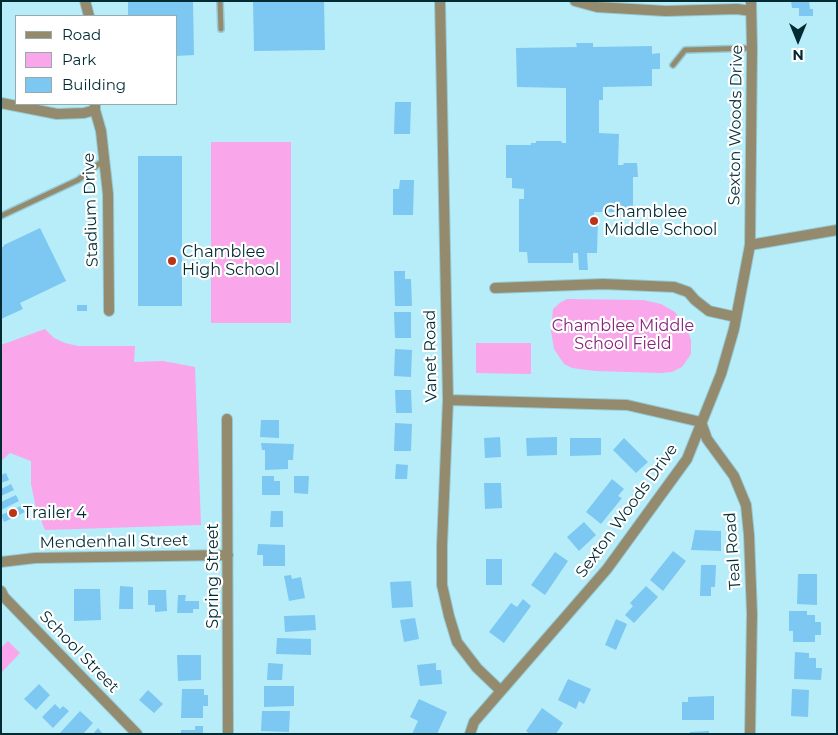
<!DOCTYPE html>
<style>
body{margin:0}
#map{position:relative;width:838px;height:735px;overflow:hidden;background:#b6edf9;font-family:Montserrat,sans-serif}
canvas{display:block}
.frame{position:absolute;inset:0;border:2px solid #002b33;pointer-events:none}
.legend{position:absolute;left:15px;top:15px;width:162px;height:90px;box-sizing:border-box;background:#fff;border:1px solid #99aaad;margin:0;padding:6px 9px;list-style:none;font-size:15px;color:#002b33}
.legend li{display:flex;align-items:center;gap:10px;height:25px}
.legend b{width:25px;border:1px solid #99aaad}
.north{position:absolute;left:773px;top:15px;width:50px;height:50px;-webkit-text-stroke:4px #fff;paint-order:stroke;rotate:180deg;font-size:14px;font-weight:700;line-height:20px;text-align:center;color:#002b33}
.north::after{content:'';display:block;margin:auto;width:18px;height:22px;background:#002b33;clip-path:polygon(50% 0,100% 100%,50% 72%,0 100%)}
</style>
<div id="map">
<canvas width="838" height="735"></canvas>
<div class="frame"></div>
<ul class="legend">
<li><b style="height:6px;background:#948b6e"></b>Road</li>
<li><b style="height:14px;background:#f9a6ea"></b>Park</li>
<li><b style="height:14px;background:#7cc8f2"></b>Building</li>
</ul>
<div class="north">N</div>
</div>
<script>
const context = document.querySelector('canvas').getContext('2d');
context.lineJoin = 'round';
function paint(path, color) { context.fillStyle = color; context.fill(path, 'evenodd'); }
const shape = rows => new Path2D(rows.map(r => 'M' + r).join(''));
function trace(path, color, width, dash) { context.strokeStyle = color; context.lineWidth = width; context.lineCap = dash ? 'butt' : 'round'; context.setLineDash(dash || []); context.stroke(path); }
function label(font, color, halo, rows, align = 'center') {
  context.font = font + ' Montserrat,sans-serif'; context.lineWidth = 4.5; context.setLineDash([]); context.textBaseline = 'middle'; context.strokeStyle = halo; context.fillStyle = color; for (const [text, x, y, turn = 0] of rows) {
    context.save(); context.translate(x, y); context.rotate((+turn || 0) * Math.PI / 180); context.textAlign = isNaN(turn) ? turn : align; if (halo) context.strokeText(text, 0, 0); context.fillText(text, 0, 0); context.restore();
  }
}
paint(shape([
 [211,142,291,142,291,323,211,323],
 [567,299,643,300,661,304,675,312,687,329,691,340,691,354,682,367,672,372,661,373,595,371,572,368,564,364,554,349,551,331,553,309,561,302],
 [45,329,54,338,65,343,78,346,135,346,134,362,163,361,195,367,201,525,45,530,36,508,31,484,31,461,10,453,1,461,1,345],
 [476,343,531,343,531,374,476,373],
 [8,641,20,653,1,673,1,648]
]), '#f9a6ea');
paint(shape([
 [128,1,193,1,194,55,176,56,176,16,128,16],
 [253,1,324,1,325,50,254,51],
 [791,1,809,1,810,9,813,9,813,16,799,16,799,8,792,8],
 [576,43,593,43,593,47,652,46,652,54,660,53,660,69,652,69,652,86,603,87,603,100,599,100,599,133,619,134,618,165,623,165,624,163,637,163,638,177,633,177,633,212,594,212,594,219,598,219,597,253,587,253,588,270,579,270,578,253,573,253,573,263,528,263,527,252,519,252,519,199,524,199,524,189,512,188,512,178,506,178,506,145,531,145,531,143,536,143,536,141,561,141,562,143,566,143,566,88,517,87,516,48,577,47],
 [395,102,411,102,410,134,394,134],
 [138,156,182,156,182,306,138,306],
 [400,180,414,180,413,215,393,215,393,189,399,189],
 [40,228,66,281,20,303,23,309,1,319,1,248,4,246,4,245],
 [394,271,405,271,405,279,411,279,412,306,395,306],
 [77,305,87,305,87,311,77,311],
 [394,312,411,312,411,338,395,338],
 [395,349,412,350,411,377,394,376],
 [395,390,411,390,412,413,396,413],
 [261,420,279,420,279,438,260,437],
 [395,423,412,424,411,451,394,451],
 [500,437,501,457,485,458,484,438],
 [557,437,557,455,527,456,526,438],
 [570,438,601,438,601,455,570,456],
 [624,438,648,462,636,473,613,450],
 [261,443,294,444,293,460,288,460,288,469,265,470,265,450,262,450],
 [396,464,408,465,407,479,395,479],
 [6,473,9,480,1,483,1,475],
 [262,476,274,476,274,481,280,481,280,495,262,495],
 [294,476,309,476,308,494,294,493],
 [612,479,624,489,618,496,622,498,601,524,586,512],
 [484,483,501,483,502,508,485,509],
 [11,484,14,490,1,496,1,489],
 [16,495,19,501,1,510,1,502],
 [21,506,25,512,4,522,1,515],
 [271,511,283,511,283,527,270,527],
 [584,522,596,535,579,551,567,537],
 [695,530,721,531,721,551,691,550],
 [258,544,285,545,285,566,263,566,263,555,257,555],
 [673,551,686,561,663,591,650,580],
 [555,552,568,561,545,595,531,585],
 [486,559,502,559,502,585,486,585],
 [701,565,716,565,715,587,711,587,711,596,700,596],
 [798,574,817,574,817,605,797,604],
 [291,575,292,579,301,577,305,598,289,601,284,576],
 [411,581,413,607,392,608,390,582],
 [120,586,133,587,133,609,119,609],
 [646,586,658,597,634,623,625,615,633,606,630,603],
 [74,589,100,589,101,620,74,621],
 [148,590,166,590,167,611,155,612,155,605,148,605],
 [178,595,186,595,185,601,199,601,199,609,193,609,193,613,177,613],
 [523,599,531,606,504,643,489,632,511,603,517,607],
 [789,611,807,611,807,615,815,615,815,622,821,622,821,635,815,635,815,642,793,642,793,631,789,631],
 [315,615,316,630,285,632,284,616],
 [415,618,419,639,404,642,400,620],
 [616,619,627,624,616,650,605,645],
 [277,638,311,639,311,655,276,654],
 [795,652,809,653,809,658,816,658,816,668,822,668,821,680,794,679],
 [177,655,201,655,201,680,178,681],
 [268,663,283,664,282,680,267,680],
 [436,663,436,670,441,670,442,684,420,686,417,665],
 [568,679,591,689,584,704,579,701,576,709,558,700],
 [39,684,50,695,36,710,24,699],
 [264,686,294,686,294,706,264,707],
 [182,689,204,689,204,695,208,695,208,706,203,706,203,718,181,718],
 [792,689,809,690,808,717,791,716],
 [148,690,163,704,154,713,139,700],
 [714,696,714,720,682,720,682,702,688,702,688,697],
 [419,699,447,712,437,734,412,734,418,721,410,717],
 [55,704,60,709,63,706,69,711,53,728,42,717],
 [542,708,563,723,556,734,530,734,526,731],
 [80,711,93,723,83,734,59,734],
 [262,711,290,711,289,732,261,731],
 [195,726,203,726,203,734,181,734,181,730,195,730],
 [98,728,103,734,93,734],
 [709,731,709,734,690,734,690,732]
]), '#7cc8f2');
const service = shape([
 [220,1,221,29],
 [673,65,685,50,752,48],
 [1,216,78,180,104,160]
]);
const minor = shape([
 [85,1,89,16],
 [440,1,448,400,442,545,442,585,449,616,457,642,477,668,501,691],
 [575,1,597,7,666,11,737,9,751,11],
 [1,103,57,114,84,113,95,110],
 [95,104,95,110,101,131,108,194,109,311],
 [750,245,837,230],
 [495,288,603,284,674,287,688,292,695,300,709,311,736,317],
 [448,400,627,405,701,422,707,439,734,476,746,505,749,535,752,614,750,734],
 [227,419,228,734],
 [1,562,35,558,228,555],
 [1,591,4,597,137,734],
 [470,734,474,722,607,569,687,459,721,374,734,329,750,245,752,48,751,1]
]);
trace(service, '#95cad5', 8);
trace(minor, '#95cad5', 12);
trace(service, '#948b6e', 5);
trace(minor, '#948b6e', 10);
for (const [x, y, r, color] of [
 [594,221,5,"#bd3315"],
 [172,261,5,"#bd3315"],
 [13,513,5,"#bd3315"]
]) { const dot = new Path2D(); dot.arc(x, y, r, 0, 2 * Math.PI); context.fillStyle = color; context.fill(dot); trace(dot, '#fff', 2); }
label('16px', '#002b33', '#fff', [
 ["Sexton Woods Drive",736,125,-89],
 ["Stadium Drive",91,210,-92],
 ["Vanet Road",431,356,-91],
 ["Sexton Woods Drive",627,511,-54],
 ["Mendenhall Street",114,542,-1],
 ["Teal Road",733,551,-94],
 ["Spring Street",213,576,-90],
 ["School Street",79,652,46]
]);
label('16px', '#002b33', '#fff', [
 ["Chamblee",604,212],
 ["Middle School",604,230],
 ["Chamblee",182,252],
 ["High School",182,270],
 ["Trailer 4",23,513]
], 'left');
label('16px', '#852679', '#fff', [
 ["Chamblee Middle",623,326],
 ["School Field",623,344]
]);
</script>
